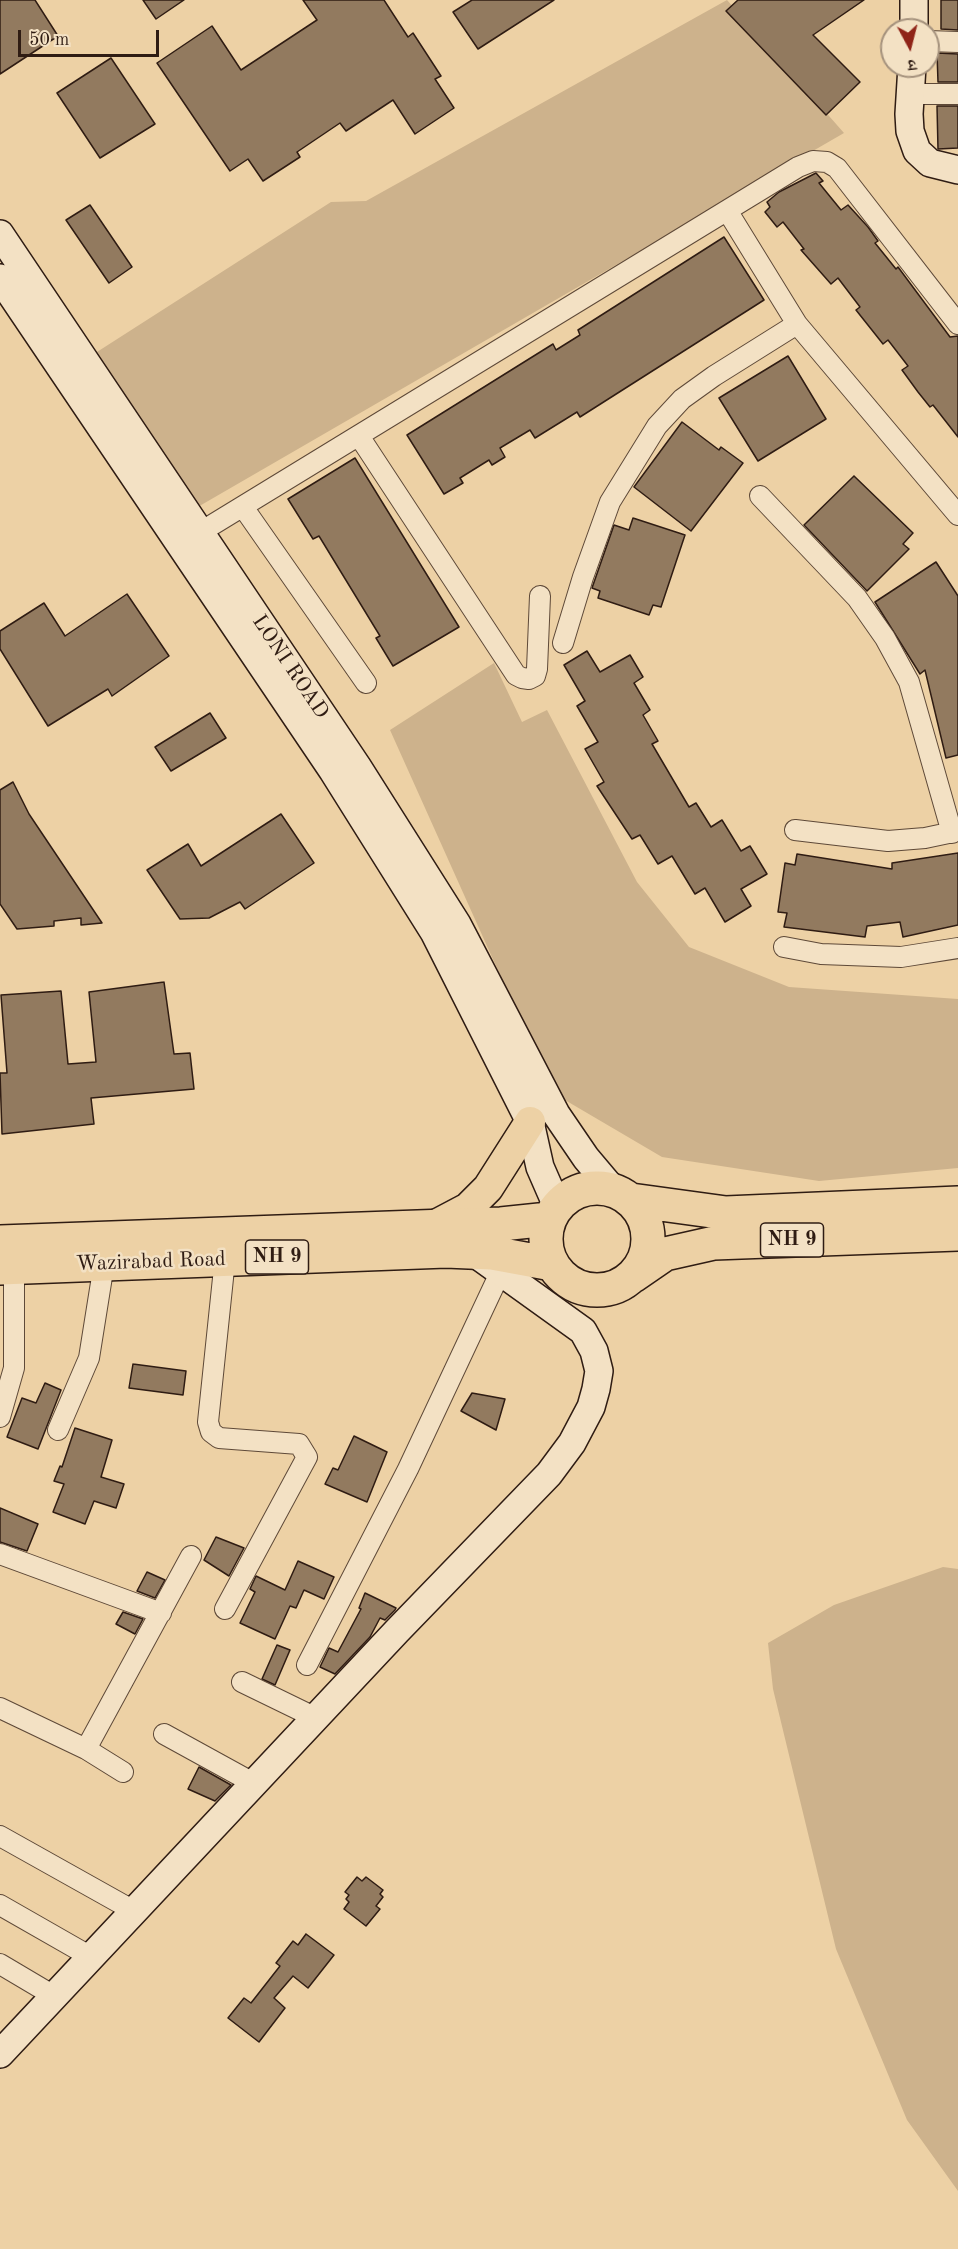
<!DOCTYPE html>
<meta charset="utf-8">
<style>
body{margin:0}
#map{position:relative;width:958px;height:2249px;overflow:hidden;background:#edd1a5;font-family:"Old Standard TT","Noto Serif Devanagari",serif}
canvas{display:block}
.north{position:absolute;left:880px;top:18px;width:60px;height:60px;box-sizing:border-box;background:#f3e1c4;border:2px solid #a5927d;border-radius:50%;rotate:173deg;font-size:16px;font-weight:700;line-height:24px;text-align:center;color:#2f1c13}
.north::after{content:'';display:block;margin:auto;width:21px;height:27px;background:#8f2418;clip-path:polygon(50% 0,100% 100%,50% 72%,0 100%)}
.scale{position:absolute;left:18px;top:30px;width:141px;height:27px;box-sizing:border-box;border:3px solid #2f1c13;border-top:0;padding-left:8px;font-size:18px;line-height:21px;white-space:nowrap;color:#2f1c13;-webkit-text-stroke:4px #f3e1c4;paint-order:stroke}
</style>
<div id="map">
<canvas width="958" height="2249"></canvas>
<div class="north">उ</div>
<div class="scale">50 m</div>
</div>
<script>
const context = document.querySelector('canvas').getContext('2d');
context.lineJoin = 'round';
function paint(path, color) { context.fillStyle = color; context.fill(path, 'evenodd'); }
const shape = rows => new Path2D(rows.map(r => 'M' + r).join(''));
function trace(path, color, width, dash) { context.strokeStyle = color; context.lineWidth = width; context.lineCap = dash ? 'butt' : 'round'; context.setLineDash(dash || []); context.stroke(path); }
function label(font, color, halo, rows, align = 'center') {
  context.font = font + ' "Old Standard TT",serif'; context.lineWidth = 5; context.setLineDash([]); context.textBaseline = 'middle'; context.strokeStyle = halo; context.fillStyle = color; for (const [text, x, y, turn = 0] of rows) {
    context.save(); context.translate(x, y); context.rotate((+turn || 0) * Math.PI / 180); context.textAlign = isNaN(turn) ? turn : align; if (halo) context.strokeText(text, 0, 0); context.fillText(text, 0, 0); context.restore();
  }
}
paint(shape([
 [727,0,844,133,196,508,86,359,331,202,366,201],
 [494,663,522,722,547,710,637,882,689,947,789,987,958,999,958,1168,819,1181,662,1157,553,1093,390,730],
 [943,1567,958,1569,958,2191,907,2120,836,1949,773,1689,768,1643,834,1605]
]), '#cdb28c');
const building = shape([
 [0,0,35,0,58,36,0,74,0,0],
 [143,0,184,0,156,19,143,0],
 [303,0,384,0,408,37,413,33,441,76,435,79,454,108,415,134,393,100,346,131,340,123,297,152,300,157,263,181,248,159,230,171,157,63,212,26,241,70,317,20,303,0],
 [472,0,554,0,478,49,453,12,472,0],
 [738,0,864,0,813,35,860,82,826,115,726,11,738,0],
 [941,0,958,0,958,30,941,29,941,0],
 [937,53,958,54,958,82,938,82,937,53],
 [111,58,155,124,100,158,57,93,111,58],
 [937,106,958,106,958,148,938,149,937,106],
 [816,173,823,181,819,183,841,210,848,205,868,227,878,241,875,243,896,269,898,267,950,337,958,336,958,437,933,405,930,407,918,392,902,370,908,366,888,340,883,344,856,310,860,307,838,278,831,284,801,250,804,249,783,222,777,227,765,212,770,207,767,202,779,192,816,173],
 [90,205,132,267,109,283,66,220,90,205],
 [724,237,764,300,580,417,577,412,535,438,530,430,500,448,505,457,492,465,489,460,460,478,463,483,444,494,407,435,553,344,556,350,580,335,578,330,724,237],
 [788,356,826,419,758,461,719,398,788,356],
 [682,422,719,450,721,447,743,463,691,531,634,487,682,422],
 [355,458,459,627,393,666,376,638,380,636,319,536,313,539,288,499,355,458],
 [854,476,913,533,903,544,909,549,867,591,804,525,854,476],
 [633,518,685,535,661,607,653,605,649,615,598,598,600,591,592,588,614,525,629,530,633,518],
 [936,562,958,596,958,755,946,758,925,670,920,674,875,602,936,562],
 [127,594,169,656,112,696,108,689,48,726,0,649,0,631,44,603,65,636,127,594],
 [587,651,600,672,630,655,643,677,634,683,650,710,643,715,658,741,652,744,689,807,696,803,711,827,722,820,741,851,750,846,767,874,741,889,751,906,725,922,705,888,695,894,672,856,658,864,640,835,632,839,597,786,604,782,585,749,598,742,577,706,585,701,564,665,587,651],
 [210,713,226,738,171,771,155,747,210,713],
 [13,782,29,814,102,923,81,925,81,918,54,921,54,926,17,929,0,904,0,790,13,782],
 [281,814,314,863,245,909,240,902,209,918,180,919,147,870,188,844,201,866,281,814],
 [958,853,958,925,903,937,900,922,867,926,865,937,784,927,787,913,778,912,785,863,795,865,797,854,892,869,892,863,958,853],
 [164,982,174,1054,190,1053,194,1089,91,1098,94,1124,2,1134,0,1073,7,1073,1,995,61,991,68,1064,96,1062,89,992,164,982],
 [133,1364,186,1371,183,1395,129,1388,133,1364],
 [45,1383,61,1390,38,1449,7,1437,22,1398,36,1403,45,1383],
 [472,1393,505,1399,496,1430,461,1411,472,1393],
 [75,1428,112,1440,101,1477,124,1484,116,1508,94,1501,85,1524,53,1512,64,1484,54,1481,60,1466,62,1467,75,1428],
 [354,1436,387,1452,367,1502,325,1484,333,1468,338,1470,354,1436],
 [0,1508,38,1524,27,1551,0,1542,0,1508],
 [216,1537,244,1548,229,1576,204,1560,216,1537],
 [298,1561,334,1577,324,1599,304,1590,296,1608,290,1606,275,1639,240,1623,255,1592,250,1589,256,1576,285,1590,298,1561],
 [147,1572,165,1580,155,1598,137,1591,147,1572],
 [365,1593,396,1608,395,1610,385,1620,380,1618,370,1637,335,1674,320,1667,329,1648,338,1652,361,1609,359,1608,365,1593],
 [123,1612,143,1619,135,1634,116,1624,123,1612],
 [277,1645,290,1650,275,1685,262,1679,277,1645],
 [199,1767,231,1785,215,1801,188,1789,199,1767],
 [357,1877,362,1881,366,1877,383,1890,380,1894,383,1897,376,1906,380,1909,366,1926,344,1909,349,1902,346,1899,349,1895,345,1892,357,1877],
 [306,1934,334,1955,308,1988,293,1976,274,1998,285,2008,259,2042,228,2018,244,1998,251,2003,280,1966,276,1963,293,1941,298,1945,306,1934]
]);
paint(building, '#927a5f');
trace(building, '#2f1c13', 1.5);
const street = shape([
 [928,41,958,42],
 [910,94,958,94],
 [728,212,797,324,958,515],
 [359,436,516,675,522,678,529,679,535,676,537,669,540,596],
 [760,496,857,598,885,638,909,682,952,833],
 [243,507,366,683],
 [199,533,798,167,813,161,827,162,837,168,958,324],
 [563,643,583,577,610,502,657,426,682,399,714,376,797,324],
 [795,830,888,841,925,838,958,831],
 [784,947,821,954,901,957,958,948],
 [225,1259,208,1422,211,1432,219,1438,299,1444,307,1457,225,1609],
 [0,1417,14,1368,14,1257],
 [58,1430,89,1358,104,1264],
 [0,1554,161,1613],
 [307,1665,408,1469,500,1273],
 [242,1682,316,1718],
 [0,1708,86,1749,123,1772],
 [164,1734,255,1784],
 [86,1749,191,1556],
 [0,1836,134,1911],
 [0,1905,91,1957],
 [0,1964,54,1996]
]);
const secondary = shape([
 [914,0,914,30],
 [912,66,909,114,910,131,917,151,930,163,958,170],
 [0,234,357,766,457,924,556,1114,586,1158,613,1190],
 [0,278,333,771,434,932,530,1122,540,1167,557,1206],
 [0,2054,397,1631,549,1474,572,1443,591,1407,596,1389,599,1371,594,1351,583,1331,473,1252]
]);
const primary = shape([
 [432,1227,468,1208,488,1188,530,1122]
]);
const highway = shape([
 '546 1239a51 51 0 1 1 102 0a51 51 0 1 1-102 0Z',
 [631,1200,726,1213,958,1203],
 [0,1242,501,1224,549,1219],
 [0,1268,446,1251,492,1253,552,1264],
 [633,1276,665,1254,714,1243,958,1234]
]);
trace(street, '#5e4938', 22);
trace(secondary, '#2f1c13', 30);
trace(primary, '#2f1c13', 33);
trace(highway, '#2f1c13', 36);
trace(street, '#f3e1c4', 20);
trace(secondary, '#f3e1c4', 27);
trace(primary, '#edd1a5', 30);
trace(highway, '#edd1a5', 33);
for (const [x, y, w] of [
 [792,1240,63],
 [277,1257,63]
]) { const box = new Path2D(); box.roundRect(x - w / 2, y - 17, w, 34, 4.5); context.fillStyle = '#f3e1c4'; context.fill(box); trace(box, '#2f1c13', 1.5); }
label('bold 20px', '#2f1c13', null, [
 ["NH 9",792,1240],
 ["NH 9",277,1257]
]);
label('21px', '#2f1c13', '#f3e1c4', [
 ["LONI ROAD",290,667,56],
 ["Wazirabad Road",151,1262,-2]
]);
</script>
